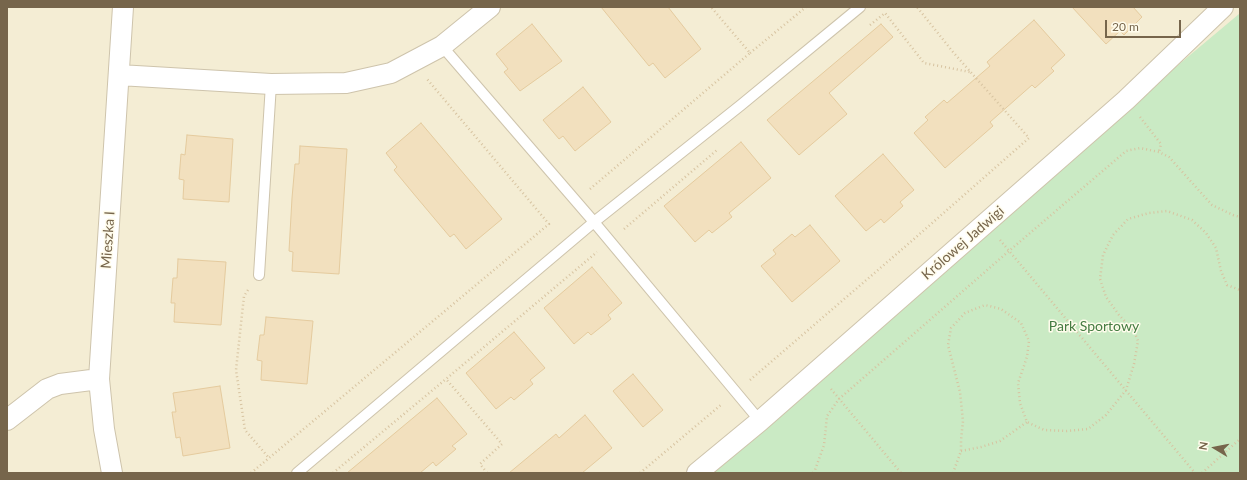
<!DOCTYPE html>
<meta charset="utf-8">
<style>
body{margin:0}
#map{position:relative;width:1247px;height:480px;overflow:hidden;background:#fcf9e6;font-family:Lato,sans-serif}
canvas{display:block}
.frame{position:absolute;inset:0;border:8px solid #76654b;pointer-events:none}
.north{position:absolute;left:1195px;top:428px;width:40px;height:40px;-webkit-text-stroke:3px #fffcec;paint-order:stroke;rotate:280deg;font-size:11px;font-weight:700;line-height:16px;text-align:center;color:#76654b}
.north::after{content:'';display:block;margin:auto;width:14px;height:18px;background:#76654b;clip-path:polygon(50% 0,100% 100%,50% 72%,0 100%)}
.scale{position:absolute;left:1105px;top:20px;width:76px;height:18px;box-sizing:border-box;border:2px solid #76654b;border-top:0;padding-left:5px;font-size:12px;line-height:14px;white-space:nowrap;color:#76654b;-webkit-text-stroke:3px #fffcec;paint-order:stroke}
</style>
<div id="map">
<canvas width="1247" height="480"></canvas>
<div class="frame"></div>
<div class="north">N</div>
<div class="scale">20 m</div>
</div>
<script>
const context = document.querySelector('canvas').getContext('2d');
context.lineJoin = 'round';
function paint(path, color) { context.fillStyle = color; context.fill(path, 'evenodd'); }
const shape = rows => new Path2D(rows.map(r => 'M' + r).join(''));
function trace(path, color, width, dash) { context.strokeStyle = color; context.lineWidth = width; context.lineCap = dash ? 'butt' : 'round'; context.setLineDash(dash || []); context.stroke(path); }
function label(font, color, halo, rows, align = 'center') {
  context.font = font + ' Lato,sans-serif'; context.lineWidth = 3; context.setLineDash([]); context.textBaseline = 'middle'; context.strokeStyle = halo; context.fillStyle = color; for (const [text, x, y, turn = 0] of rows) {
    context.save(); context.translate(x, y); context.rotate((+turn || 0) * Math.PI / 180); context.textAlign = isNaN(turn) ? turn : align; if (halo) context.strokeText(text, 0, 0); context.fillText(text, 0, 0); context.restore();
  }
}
paint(shape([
 [7,7,1240,7,1240,473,7,473]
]), '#f4edd4');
paint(shape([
 [1240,13,1240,473,691,473,1239,14]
]), '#caeac4');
const building = shape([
 [601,7,668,7,701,49,665,78,653,63,649,66,601,7],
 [1072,7,1133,7,1142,17,1124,35,1120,31,1106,44,1072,7],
 [1034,20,1065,55,1051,68,1054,71,1035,88,1032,85,990,122,993,126,945,168,914,133,928,120,925,117,944,100,947,103,990,66,987,62,1034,20],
 [532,24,562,61,520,91,504,72,508,69,496,54,532,24],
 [881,24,893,37,829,93,847,114,799,155,767,120,881,24],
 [583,87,611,122,575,151,563,136,559,139,543,120,583,87],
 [421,123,502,219,466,249,454,234,450,237,413,193,394,170,397,167,386,153,421,123],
 [187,135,233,139,229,202,183,199,184,180,179,179,181,154,185,155,187,135],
 [741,142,771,178,729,213,732,217,712,233,709,230,695,242,664,206,741,142],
 [300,146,347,149,339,274,292,271,293,252,289,251,292,198,295,164,299,164,300,146],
 [883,154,914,190,900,202,903,206,884,223,881,219,866,231,835,196,883,154],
 [810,225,840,261,792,302,761,266,776,254,773,250,792,234,795,237,810,225],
 [178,259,226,262,221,325,174,322,175,303,171,303,173,278,177,278,178,259],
 [592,267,622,303,608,315,611,319,591,335,588,332,574,344,544,308,592,267],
 [266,317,313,321,307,384,261,380,262,361,257,360,260,335,264,335,266,317],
 [514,332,545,368,530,380,533,384,514,400,511,397,496,409,466,373,514,332],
 [633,374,663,410,643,427,613,391,633,374],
 [220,386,230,448,183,456,180,437,176,438,172,412,176,412,173,393,220,386],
 [437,398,467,434,452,446,456,449,436,466,433,462,420,473,347,473,437,398],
 [585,415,612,448,582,473,509,473,556,434,559,438,585,415]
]);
paint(building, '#f2e0be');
trace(building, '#e5cb9e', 1);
const lane = shape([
 [442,46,594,222,760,421],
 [259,275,271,84],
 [297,473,594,222,741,105,860,7]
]);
const street = shape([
 [119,75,271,84,346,83,391,73,442,46,490,7],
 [7,420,47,389,60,384,99,379],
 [112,473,104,429,99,379,123,7],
 [697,473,760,421,1126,100,1223,7]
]);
trace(lane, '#cec4ac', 12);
trace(street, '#cec4ac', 22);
trace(shape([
 [870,25,885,13,924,63,970,72],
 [750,53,806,7],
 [1140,117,1161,144,1159,152],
 [590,189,750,53,711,7],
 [624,229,717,150],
 [1000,240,1195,473],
 [248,290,244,296,236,370,245,430,269,458],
 [750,380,914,239,1029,138,953,52,917,7],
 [831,389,901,473],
 [961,451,981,447,1000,441,1027,422],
 [251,473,549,224,427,79],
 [333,473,446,379],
 [487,473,480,464,502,444,446,379,597,252],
 [640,473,722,404],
 [813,473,815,470,824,445,827,416,839,399,1009,251,1126,151,1140,148,1159,152,1169,157,1212,205,1233,215,1240,217],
 [953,473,961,451,961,440,963,421,960,392,948,345,951,328,965,313,985,305,1001,309,1021,323,1029,341,1027,357,1018,383,1020,403,1027,422,1044,430,1067,431,1088,429,1106,415,1126,390,1134,364,1138,341,1134,331,1119,315,1106,297,1100,279,1103,255,1113,235,1128,219,1149,213,1167,211,1192,220,1206,233,1216,248,1221,271,1227,285,1240,290],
 [1202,473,1240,439]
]), '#d7c3a0', 2.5, [1, 3]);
trace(lane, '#fff', 10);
trace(street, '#fff', 20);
label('14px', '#76654b', '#fffcec', [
 ["Mieszka I",108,240,-86],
 ["Królowej Jadwigi",963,243,-41]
]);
label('14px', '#457c42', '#fffcec', [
 ["Park Sportowy",1094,326]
]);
</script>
